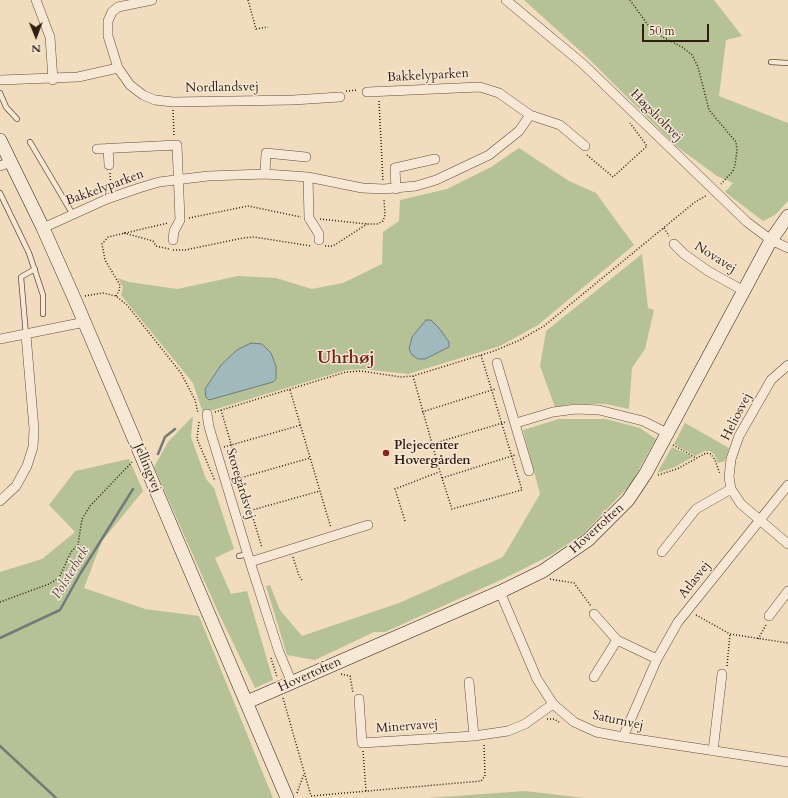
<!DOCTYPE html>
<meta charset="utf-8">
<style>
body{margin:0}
#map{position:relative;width:788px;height:798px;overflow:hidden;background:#f2dcbe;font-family:Cardo,serif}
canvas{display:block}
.north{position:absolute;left:16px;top:16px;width:40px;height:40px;-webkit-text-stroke:3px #f7e8d5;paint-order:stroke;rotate:179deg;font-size:11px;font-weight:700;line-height:16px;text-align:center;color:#301e11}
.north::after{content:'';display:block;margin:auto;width:14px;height:18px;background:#301e11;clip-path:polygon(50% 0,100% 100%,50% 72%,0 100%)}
.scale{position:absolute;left:642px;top:24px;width:67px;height:18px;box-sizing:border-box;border:2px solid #301e11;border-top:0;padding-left:5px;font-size:12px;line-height:14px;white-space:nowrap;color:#301e11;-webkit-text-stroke:3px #f7e8d5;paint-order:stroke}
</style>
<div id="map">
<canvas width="788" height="798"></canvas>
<div class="north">N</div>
<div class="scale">50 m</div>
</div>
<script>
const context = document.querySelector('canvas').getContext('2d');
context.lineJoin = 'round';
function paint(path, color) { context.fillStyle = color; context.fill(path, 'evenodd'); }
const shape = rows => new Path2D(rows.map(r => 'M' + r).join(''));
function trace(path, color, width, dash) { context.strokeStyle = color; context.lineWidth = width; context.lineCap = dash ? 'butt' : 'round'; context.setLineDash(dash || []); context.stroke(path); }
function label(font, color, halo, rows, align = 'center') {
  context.font = font + ' Cardo,serif'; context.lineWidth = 3; context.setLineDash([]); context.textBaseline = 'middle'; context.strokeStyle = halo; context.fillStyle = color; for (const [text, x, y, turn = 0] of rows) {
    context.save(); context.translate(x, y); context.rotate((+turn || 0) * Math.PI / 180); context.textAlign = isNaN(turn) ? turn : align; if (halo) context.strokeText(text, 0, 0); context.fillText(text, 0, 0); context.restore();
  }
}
paint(shape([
 [524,0,714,0,742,36,726,40,719,96,788,123,788,201,775,215,763,221,725,192,733,183,717,176,676,146,587,57],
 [519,148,569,181,596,193,634,245,538,325,500,346,408,374,362,369,346,370,203,413,193,383,121,295,123,287,118,278,129,282,177,289,238,276,276,278,312,289,343,283,382,264,383,232,399,221,400,200,447,189,491,167],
 [642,254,648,308,654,310,645,349,632,368,629,409,606,404,572,404,555,407,540,366,546,331],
 [193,416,191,437,206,479,214,488,234,549,215,558,231,594,247,591,273,680,255,688,219,614,154,467,168,442],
 [559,419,606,419,640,428,656,439,630,485,583,534,551,555,503,579,385,632,374,632,315,660,287,655,266,586,270,585,280,610,302,636,399,603,503,557,540,494,523,430],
 [685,423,729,448,725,461,718,463,714,454,710,451,705,451,695,456,674,444],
 [672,447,693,457,675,467,657,473],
 [129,459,143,491,102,541,84,588,145,609,199,616,273,798,0,798,0,572,42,559,75,532,49,505,75,471],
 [525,791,584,798,428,798]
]), '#b5c296');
const water = shape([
 [426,320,431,320,439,328,449,342,449,347,425,359,418,359,412,355,409,349,412,337,426,320],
 [251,343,262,344,271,353,276,366,276,379,273,382,209,400,206,397,205,389,221,365,237,350,251,343]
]);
paint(water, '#9fb9bc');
trace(water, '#737b78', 1);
trace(shape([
 [158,454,165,437,175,429],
 [0,638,60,610,80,574,133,489],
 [0,746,56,798]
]), '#737b78', 2.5);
const lane = shape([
 [771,62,788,63],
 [0,93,6,107,17,119],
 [30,142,72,213],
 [0,193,29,253,43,295,43,314],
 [26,335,21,277,35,269],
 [239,556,248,554]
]);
const street = shape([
 [36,0,50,37,53,80],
 [152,0,118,7,112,12,108,21,108,36,118,68,130,85,143,95,155,100,173,102,293,100,340,97],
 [506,0,583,64,747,222,771,240,788,248],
 [0,80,78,77,118,68],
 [367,92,480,87,499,93,530,115,560,125,585,146],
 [108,148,109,165],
 [97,149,177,145,180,220,174,231,173,240],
 [0,166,10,162],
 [265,174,266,153,306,157],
 [308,177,309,218,319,234,319,240],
 [396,189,395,168,435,159],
 [43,228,107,199,139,188,159,182,208,176,265,174,308,177,362,188,384,189,416,186,436,180,489,155,519,131,530,115],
 [674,244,684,254,708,271,744,291],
 [0,339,85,322],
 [497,363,529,471],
 [788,365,771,380,739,436,731,459,729,477,731,489,741,504,788,544],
 [207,414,209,427,250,562,279,652,292,683],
 [516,423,553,412,576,409,599,410,643,421,669,434],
 [0,501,16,486,27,466,33,447,34,429,26,335],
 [662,552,696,509,731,489],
 [250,562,368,525],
 [500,592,537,679,553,704,574,722,596,732,623,737,788,762],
 [594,614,617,640,657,659],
 [769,616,788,591],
 [594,677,617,640],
 [469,682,474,736],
 [359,699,362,743,474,736,508,731,525,724,553,704],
 [623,737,657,659,678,622,788,485],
 [713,751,722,674]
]);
const secondary = shape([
 [0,140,43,228,75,300,287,798],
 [247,702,500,592,543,571,588,540,628,500,646,473,771,240,788,216]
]);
trace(lane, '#604e3c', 6);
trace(street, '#604e3c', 10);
trace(secondary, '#301e11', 14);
trace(shape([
 [248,0,256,29,268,27],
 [630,0,653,32,682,47,692,55,698,67,709,110,736,142,737,150,735,165,733,171,721,184],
 [346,91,358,90],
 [379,101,383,181],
 [173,110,174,136],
 [587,155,613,177,647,146,630,123],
 [110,173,111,189],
 [189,218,248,206,301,217],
 [320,219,367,224,377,224,383,221,385,215,384,199],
 [664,228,669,236],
 [124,233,153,241,156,246,169,249],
 [325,246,333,246,367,224],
 [173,250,185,250,243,238,254,237,311,246],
 [85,296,103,293,116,296,127,305,181,373,195,400,198,413],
 [116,296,119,291,120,285,105,260,102,244,108,237,168,223],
 [413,376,440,472,452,509,522,490,481,355],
 [290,390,331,528],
 [221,410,262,548],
 [215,412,346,372,361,371,401,377,413,376,494,351,520,340,544,326,695,202,707,195],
 [422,412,495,389],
 [199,422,197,439,215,481],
 [432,444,506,422],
 [673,445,696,458],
 [224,447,301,425],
 [658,475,677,469,706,453,711,454,715,460,720,474],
 [442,478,515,455],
 [233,480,310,458],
 [245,512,320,491],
 [405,521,395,489,439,472],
 [293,557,299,576,302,580],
 [550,579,574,583,591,606],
 [0,602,49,584,59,578,71,552,78,545,82,519,90,506,132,462],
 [696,615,730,634,788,643],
 [758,639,766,625],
 [271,658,277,677],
 [727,666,730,634],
 [341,674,350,676,353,693],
 [283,698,311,796,481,781,485,776,484,743],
 [547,719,554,719,559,722],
 [363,751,366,791],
 [297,793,304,774]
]), '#301e11', 1.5, [1, 2]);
trace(lane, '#f7e8d5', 4.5);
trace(street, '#f7e8d5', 9);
trace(secondary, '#f7e8d5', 13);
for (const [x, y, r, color] of [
 [386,453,4,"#8f2418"]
]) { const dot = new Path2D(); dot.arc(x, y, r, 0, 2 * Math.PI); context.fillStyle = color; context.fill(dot); trace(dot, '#f7e8d5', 1.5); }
label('13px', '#301e11', '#f7e8d5', [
 ["Bakkelyparken",428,76,-3],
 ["Nordlandsvej",222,88,-1],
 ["Høgsholtvej",656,116,45],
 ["Bakkelyparken",105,188,-20],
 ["Novavej",715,258,32],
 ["Heliosvej",737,417,-63],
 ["Jellingvej",147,468,67],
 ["Storegårdsvej",240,484,73],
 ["Hovertoften",597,529,-42],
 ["Atlasvej",695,580,-52],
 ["Hovertoften",310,675,-24],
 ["Saturnvej",618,721,12],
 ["Minervavej",407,727,-4]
]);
label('bold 13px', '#301e11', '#f7e8d5', [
 ["Plejecenter",394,446],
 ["Hovergården",394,461]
], 'left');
label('italic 14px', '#514c44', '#f7e8d5', [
 ["Polsterbæk",71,573,-59]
]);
label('bold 17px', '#7a1f14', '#f7e8d5', [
 ["Uhrhøj",346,359]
]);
</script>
